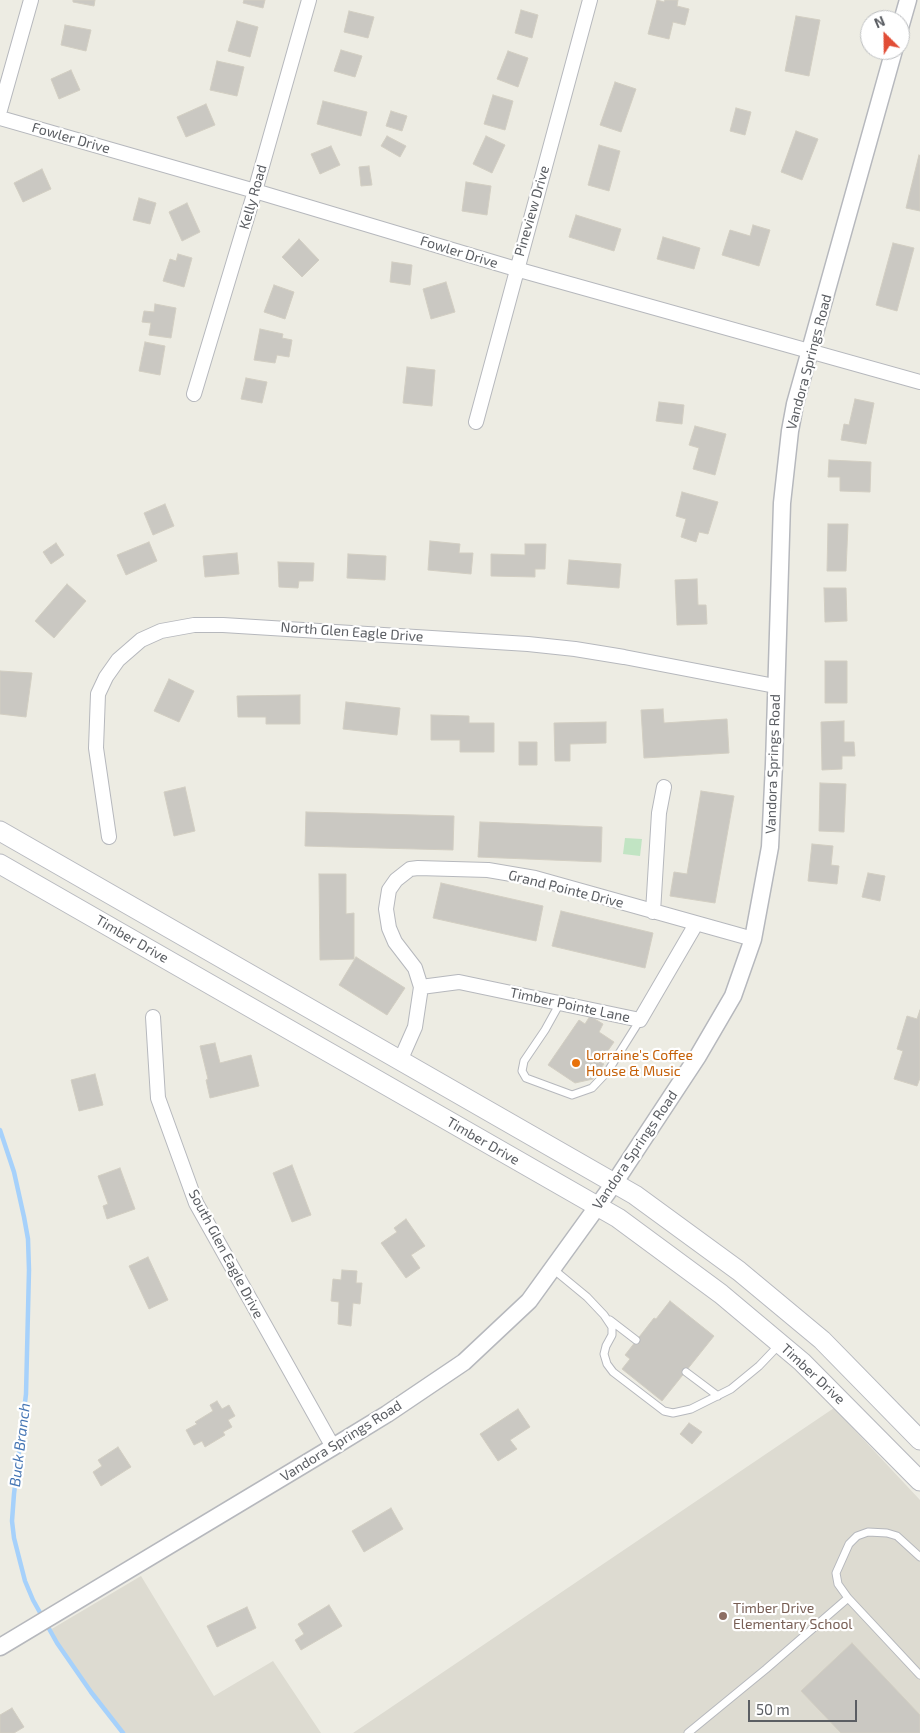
<!DOCTYPE html>
<style>
body{margin:0}
#map{position:relative;width:920px;height:1733px;overflow:hidden;background:#edece3;font-family:"Exo 2",sans-serif}
canvas{display:block}
.north{position:absolute;left:860px;top:10px;width:50px;height:50px;box-sizing:border-box;background:#fff;border:1px solid #bdbfc1;border-radius:50%;rotate:337deg;font-size:14px;font-weight:700;line-height:20px;text-align:center;color:#5b5e63}
.north::after{content:'';display:block;margin:auto;width:18px;height:22px;background:#e14d36;clip-path:polygon(50% 0,100% 100%,50% 72%,0 100%)}
.scale{position:absolute;left:748px;top:1700px;width:109px;height:22px;box-sizing:border-box;border:2px solid #5b5e63;border-top:0;padding-left:6px;font-size:15px;line-height:18px;white-space:nowrap;color:#5b5e63;-webkit-text-stroke:4px #fff;paint-order:stroke}
</style>
<div id="map">
<canvas width="920" height="1733"></canvas>
<div class="north">N</div>
<div class="scale">50 m</div>
</div>
<script>
const context = document.querySelector('canvas').getContext('2d');
context.lineJoin = 'round';
function paint(path, color) { context.fillStyle = color; context.fill(path, 'evenodd'); }
const shape = rows => new Path2D(rows.map(r => 'M' + r).join(''));
function trace(path, color, width, dash) { context.strokeStyle = color; context.lineWidth = width; context.lineCap = dash ? 'butt' : 'round'; context.setLineDash(dash || []); context.stroke(path); }
function label(font, color, halo, rows, align = 'center') {
  context.font = font + ' "Exo 2",sans-serif'; context.lineWidth = 4.5; context.setLineDash([]); context.textBaseline = 'middle'; context.strokeStyle = halo; context.fillStyle = color; for (const [text, x, y, turn = 0] of rows) {
    context.save(); context.translate(x, y); context.rotate((+turn || 0) * Math.PI / 180); context.textAlign = isNaN(turn) ? turn : align; if (halo) context.strokeText(text, 0, 0); context.fillText(text, 0, 0); context.restore();
  }
}
paint(shape([
 [834,1408,920,1500,920,1733,353,1733],
 [141,1576,214,1696,273,1661,321,1733,123,1733,91,1692,50,1630]
]), '#dddbd1');
paint(shape([
 [625,838,642,839,640,856,623,854]
]), '#c1e4c3');
trace(shape([
 [0,1130,14,1172,24,1217,28,1239,29,1270,26,1394,14,1494,12,1521,14,1538,25,1581,33,1600,57,1643,91,1692,123,1733]
]), '#a6d1fb', 4.5);
const building = shape([
 [73,0,95,0,94,6,73,2,73,0],
 [244,0,265,0,263,8,243,3,244,0],
 [657,0,664,2,665,0,678,0,677,6,689,9,685,25,673,22,669,39,648,34,657,0],
 [521,10,538,15,532,38,515,33,521,10],
 [349,11,374,17,368,38,344,32,349,11],
 [796,16,820,20,809,76,785,71,796,16],
 [237,21,258,27,250,57,228,51,237,21],
 [65,25,91,30,86,51,61,45,65,25],
 [341,50,362,56,355,77,334,71,341,50],
 [508,51,528,58,518,87,497,79,508,51],
 [217,61,244,67,237,96,210,90,217,61],
 [71,70,80,90,59,99,51,79,71,70],
 [615,82,636,89,621,132,600,125,615,82],
 [493,95,513,101,505,130,484,124,493,95],
 [323,101,367,112,361,136,317,124,323,101],
 [206,104,215,125,186,137,177,117,206,104],
 [736,108,751,112,745,135,730,131,736,108],
 [391,111,407,116,402,131,386,126,391,111],
 [796,131,818,139,802,180,781,172,796,131],
 [387,136,406,146,400,157,381,146,387,136],
 [486,136,505,145,492,173,473,164,486,136],
 [599,145,620,151,609,191,588,185,599,145],
 [331,146,340,165,320,174,311,154,331,146],
 [919,155,920,156,920,211,906,208,919,155],
 [369,166,372,185,361,186,359,167,369,166],
 [42,169,51,189,23,202,14,183,42,169],
 [466,182,491,186,487,215,462,211,466,182],
 [139,198,156,203,150,224,133,220,139,198],
 [187,203,200,232,182,241,169,212,187,203],
 [576,215,621,229,614,251,569,237,576,215],
 [753,225,770,230,759,266,722,255,730,230,750,236,753,225],
 [663,237,700,248,694,269,657,259,663,237],
 [299,239,319,260,302,277,282,257,299,239],
 [893,243,914,248,897,311,876,305,893,243],
 [178,254,192,258,184,287,163,281,170,259,176,261,178,254],
 [392,262,412,265,410,285,390,282,392,262],
 [446,282,455,312,431,319,423,289,446,282],
 [274,285,294,292,285,319,264,312,274,285],
 [155,304,176,308,171,338,149,335,151,323,142,322,144,311,154,312,155,304],
 [260,329,283,334,282,338,292,340,289,357,277,355,275,363,254,360,260,329],
 [145,342,165,346,160,375,139,371,145,342],
 [407,367,435,370,432,406,403,403,407,367],
 [246,378,267,382,262,403,241,399,246,378],
 [855,399,874,403,866,444,841,440,844,424,849,425,855,399],
 [659,402,684,405,682,424,656,421,659,402],
 [695,426,726,434,715,475,693,469,699,448,689,445,695,426],
 [829,460,871,462,870,492,840,491,840,477,828,477,829,460],
 [682,492,718,502,708,534,699,532,696,542,681,537,686,519,676,516,682,492],
 [165,504,174,526,153,535,144,513,165,504],
 [828,524,848,524,846,571,827,571,828,524],
 [430,541,460,544,459,553,473,553,471,574,428,570,430,541],
 [149,542,157,561,126,575,117,555,149,542],
 [56,543,64,555,51,564,43,552,56,543],
 [525,544,546,544,545,569,535,569,535,577,491,576,491,554,525,555,525,544],
 [237,553,239,574,205,577,203,556,237,553],
 [348,554,386,556,385,580,347,578,348,554],
 [569,560,621,564,619,588,567,584,569,560],
 [278,562,314,563,313,581,299,581,298,588,279,587,278,562],
 [697,579,698,605,706,605,707,624,677,625,675,580,697,579],
 [67,584,86,601,54,638,35,621,67,584],
 [824,588,846,588,847,621,825,622,824,588],
 [825,661,847,661,847,703,825,703,825,661],
 [0,671,32,673,26,717,0,714,0,671],
 [169,679,194,691,179,722,154,711,169,679],
 [300,695,300,724,266,724,266,717,238,717,237,696,300,695],
 [346,702,400,708,397,735,343,729,346,702],
 [663,709,664,723,727,719,729,753,644,758,641,710,663,709],
 [431,715,469,716,469,723,494,723,494,752,460,752,460,740,431,740,431,715],
 [844,721,844,742,854,742,855,756,842,756,842,769,822,770,821,722,844,721],
 [606,722,606,743,570,744,570,761,555,761,554,723,606,722],
 [519,742,537,742,537,765,519,765,519,742],
 [820,783,846,784,844,832,819,831,820,783],
 [185,787,195,831,174,836,164,792,185,787],
 [701,791,734,796,715,903,670,896,674,872,687,874,701,791],
 [306,812,454,816,453,850,305,846,306,812],
 [480,822,602,827,601,862,478,857,480,822],
 [812,844,833,846,831,865,839,866,837,884,808,881,812,844],
 [868,873,885,876,880,901,862,897,868,873],
 [319,874,346,874,346,914,354,913,354,959,320,960,319,874],
 [441,883,543,906,536,941,433,918,441,883],
 [561,911,653,933,645,968,552,946,561,911],
 [356,957,405,988,387,1015,339,985,356,957],
 [920,1010,920,1078,917,1086,894,1079,903,1051,897,1049,907,1016,917,1019,920,1010],
 [590,1016,603,1024,599,1032,614,1042,600,1062,604,1064,593,1079,575,1083,548,1065,579,1020,585,1024,590,1016],
 [215,1043,220,1063,251,1055,259,1086,210,1098,206,1080,208,1079,200,1046,215,1043],
 [95,1074,103,1105,79,1111,71,1080,95,1074],
 [292,1165,311,1215,292,1222,273,1173,292,1165],
 [120,1168,135,1209,107,1219,103,1206,108,1204,98,1176,120,1168],
 [406,1219,425,1246,411,1255,420,1268,406,1278,381,1243,397,1232,394,1228,406,1219],
 [148,1257,168,1300,149,1309,129,1266,148,1257],
 [342,1270,357,1271,356,1283,362,1283,360,1304,353,1303,351,1326,338,1324,339,1302,331,1301,333,1279,341,1280,342,1270],
 [670,1301,714,1336,662,1401,622,1369,630,1359,625,1355,654,1318,656,1319,670,1301],
 [217,1401,222,1409,229,1405,235,1416,228,1420,232,1427,223,1432,225,1435,205,1447,202,1441,194,1445,186,1430,197,1424,195,1422,213,1411,210,1405,217,1401],
 [518,1409,530,1427,510,1440,517,1449,498,1461,480,1434,518,1409],
 [689,1423,702,1432,692,1444,680,1434,689,1423],
 [118,1447,131,1467,101,1486,93,1472,102,1466,98,1460,118,1447],
 [391,1508,403,1529,364,1552,352,1531,391,1508],
 [329,1605,342,1626,301,1650,295,1640,304,1634,298,1624,329,1605],
 [247,1607,256,1628,217,1647,207,1626,247,1607],
 [852,1643,920,1715,920,1733,841,1733,801,1691,852,1643],
 [12,1708,24,1727,14,1733,0,1733,0,1715,12,1708]
]);
paint(building, '#cac8c2');
trace(building, '#d2cec2', 1);
const service = shape([
 [560,1003,545,1030,524,1061,522,1071,526,1078,572,1095,592,1088,608,1071,640,1020],
 [553,1269,587,1297,604,1315,612,1327,612,1335,606,1346,604,1354,607,1364,613,1372,664,1411,673,1413,691,1409,731,1389,759,1366,780,1344],
 [610,1320,636,1340],
 [686,1372,718,1396],
 [920,1557,897,1536,887,1533,868,1532,857,1536,849,1544,836,1573,838,1584,848,1598,920,1675],
 [688,1733,766,1669,848,1598]
]);
const minor = shape([
 [0,110,31,0],
 [0,118,255,191,516,269,920,382],
 [194,394,255,191,309,0],
 [476,422,590,0],
 [109,837,96,748,98,694,106,677,118,660,141,640,161,631,194,625,223,625,528,644,575,649,624,657,775,686],
 [653,912,659,813,664,787],
 [421,987,459,982,640,1020,696,924],
 [153,1017,158,1098,196,1203,333,1447],
 [400,1061,415,1027,421,987,415,968,395,942,389,928,386,909,389,890,396,880,410,869,418,868,488,870,535,878,753,939]
]);
const tertiary = shape([
 [900,28,908,0],
 [0,1647,333,1447,387,1414,464,1362,529,1301,615,1182,698,1056,733,996,753,939,770,847,774,764,782,503,790,431,795,404,894,50]
]);
const secondary = shape([
 [0,831,635,1195,739,1271,822,1340,920,1440],
 [0,864,618,1218,721,1294,802,1362,920,1481]
]);
trace(service, '#b6b8bd', 9);
trace(minor, '#b6b8bd', 16);
trace(tertiary, '#b6b8bd', 19);
trace(secondary, '#b7b9bf', 21);
trace(service, '#fff', 7);
trace(minor, '#fff', 14);
trace(tertiary, '#fff', 16);
trace(secondary, '#fff', 19);
for (const [x, y, r, color] of [
 [576,1063,5,"#e8710a"],
 [723,1616,5,"#8d6e63"]
]) { const dot = new Path2D(); dot.arc(x, y, r, 0, 2 * Math.PI); context.fillStyle = color; context.fill(dot); trace(dot, '#fff', 2); }
label('14px', '#5b5e63', '#fff', [
 ["Fowler Drive",71,138,16],
 ["Kelly Road",253,197,-74],
 ["Pineview Drive",532,211,-74],
 ["Fowler Drive",459,252,17],
 ["Vandora Springs Road",809,362,-75],
 ["North Glen Eagle Drive",352,632,4],
 ["Vandora Springs Road",773,764,-88],
 ["Grand Pointe Drive",566,889,14],
 ["Timber Drive",132,939,30],
 ["Timber Pointe Lane",570,1005,12],
 ["Timber Drive",483,1141,30],
 ["Vandora Springs Road",635,1150,-56],
 ["South Glen Eagle Drive",226,1254,62],
 ["Timber Drive",813,1374,43],
 ["Vandora Springs Road",341,1441,-32]
]);
label('14px', '#c56008', '#fff', [
 ["Lorraine's Coffee",586,1055],
 ["House & Music",586,1071]
], 'left');
label('14px', '#785e54', '#fff', [
 ["Timber Drive",733,1608],
 ["Elementary School",733,1624]
], 'left');
label('italic 15px', '#4676b4', '#fff', [
 ["Buck Branch",20,1445,-83]
]);
</script>
